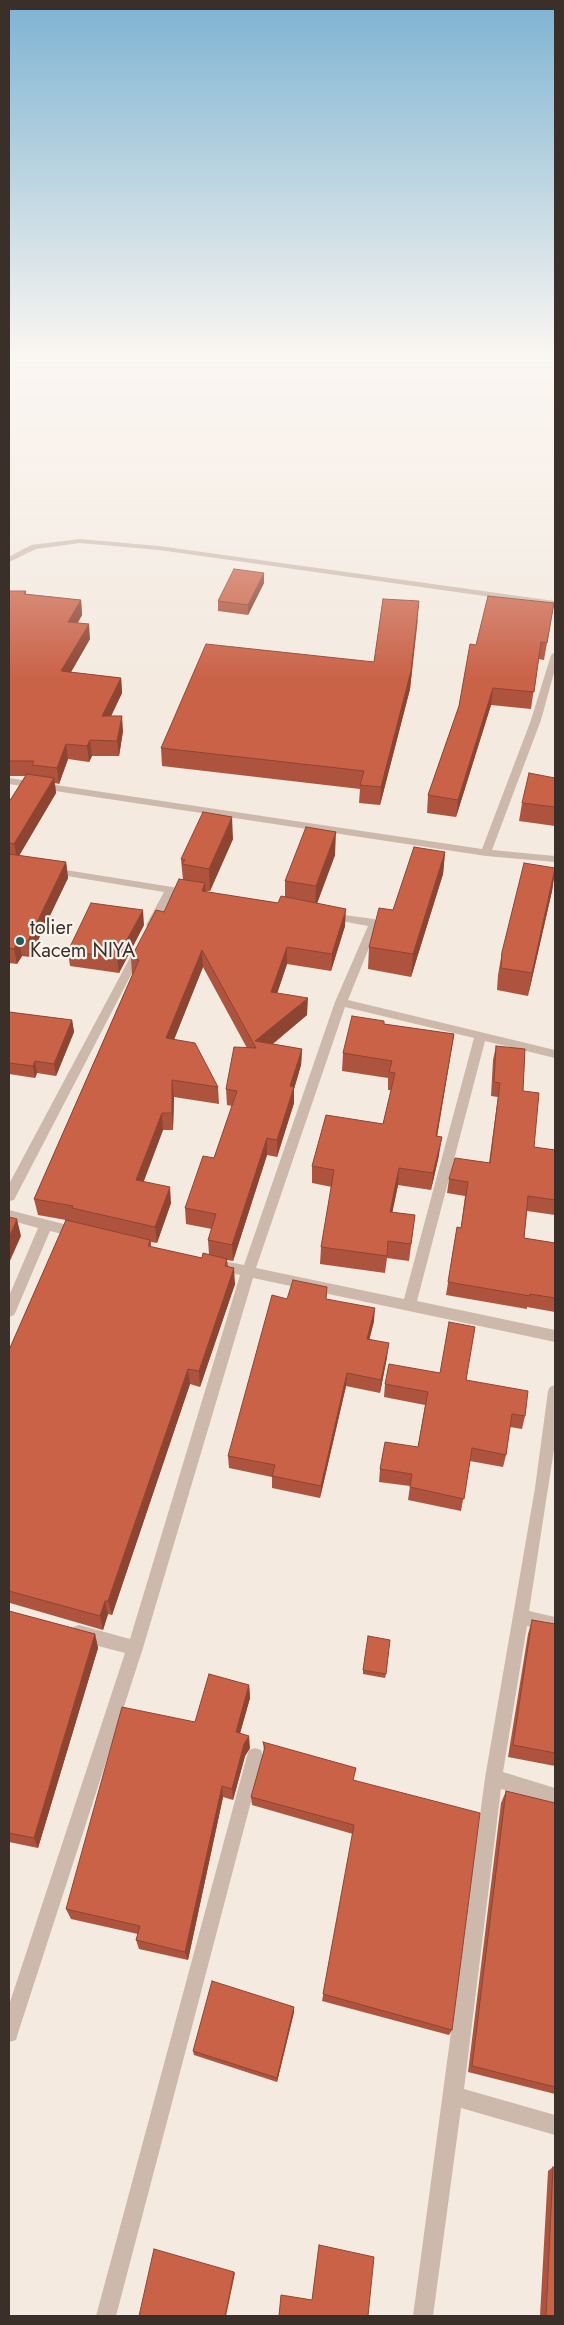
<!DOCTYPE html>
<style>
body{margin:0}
#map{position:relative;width:564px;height:2325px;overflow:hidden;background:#f4eae0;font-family:Jost,sans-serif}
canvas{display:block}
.frame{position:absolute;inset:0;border:10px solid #3b2f2a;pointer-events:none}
</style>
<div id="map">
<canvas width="564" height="2325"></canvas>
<div class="frame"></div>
</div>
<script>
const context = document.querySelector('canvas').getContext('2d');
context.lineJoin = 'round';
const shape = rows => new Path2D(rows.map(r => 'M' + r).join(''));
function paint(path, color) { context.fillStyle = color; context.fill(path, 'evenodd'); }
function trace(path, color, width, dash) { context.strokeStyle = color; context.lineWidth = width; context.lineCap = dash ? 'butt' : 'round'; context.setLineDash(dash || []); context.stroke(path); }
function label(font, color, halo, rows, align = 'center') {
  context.font = font + ' Jost,sans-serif'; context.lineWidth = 4.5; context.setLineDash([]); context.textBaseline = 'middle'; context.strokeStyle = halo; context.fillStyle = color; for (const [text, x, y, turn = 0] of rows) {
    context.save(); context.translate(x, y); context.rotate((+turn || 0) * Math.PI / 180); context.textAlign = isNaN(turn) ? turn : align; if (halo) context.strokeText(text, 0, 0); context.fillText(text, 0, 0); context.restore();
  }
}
paint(shape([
 [80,539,159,546,555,601,555,606,159,550,80,543,36,549,9,562,9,557,31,545,80,539],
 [555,652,555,669,541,720,492,850,555,856,555,862,486,856,9,784,9,778,482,849,531,720,551,655,555,652],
 [53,868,191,890,196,893,191,896,173,894,155,928,151,929,146,925,164,892,49,873,48,871,53,868],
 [329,913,374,919,379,923,348,1000,555,1050,555,1058,485,1041,417,1301,555,1330,555,1342,253,1278,143,1648,18,2033,16,2040,9,2042,9,2005,125,1653,79,1641,73,1639,71,1633,73,1627,79,1625,130,1639,240,1275,213,1269,211,1265,213,1261,218,1260,244,1265,335,1002,368,926,325,918,324,916,329,913],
 [345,1007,474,1038,404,1299,256,1268,345,1007],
 [139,946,144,950,14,1200,9,1201,9,1184,134,950,139,946],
 [9,1210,79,1228,84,1229,86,1233,84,1237,79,1238,50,1231,16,1311,14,1315,9,1317,9,1296,38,1228,9,1220,9,1210],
 [555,1385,555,1443,529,1611,555,1617,555,1633,527,1626,503,1772,555,1788,555,1804,501,1789,464,2089,555,2115,555,2135,461,2108,433,2316,413,2316,485,1778,535,1488,548,1391,550,1387,555,1385],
 [255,1748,261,1750,263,1756,116,2316,96,2316,247,1756,249,1750,255,1748]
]), '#cdb9ab');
paint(shape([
 [264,573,264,583,248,615,218,611,218,601],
 [9,591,26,591,26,594,81,600,82,615,78,623,90,639,71,672,121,678,122,693,111,716,123,731,119,756,92,756,89,762,68,759,59,784,55,783,56,793,19,856,66,862,68,878,30,957,22,956,17,964,9,963,9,802,25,776,9,776],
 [554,603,544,660,538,659,531,709,491,705,456,817,427,813,428,795,459,706,476,645],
 [418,619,410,689,380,805,359,803,360,789,162,766,161,748,374,662],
 [555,778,555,826,519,821,522,803],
 [233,839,210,891,206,891,206,892,278,903,285,896,285,881,335,855,317,903,345,926,331,971,287,964,277,993,307,1015,273,1044,302,1049,301,1065,294,1089,294,1103,277,1157,267,1155,233,1261,227,1260,228,1266,235,1284,200,1387,190,1384,112,1615,108,1614,103,1630,10,1603,9,1604,9,1350,66,1220,38,1215,34,1199,132,975,131,958,164,912,183,880,181,859],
 [203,967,247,1048,226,1089,227,1105,232,1106,214,1158,185,1208,186,1224,212,1229,208,1240,209,1254,202,1258,151,1247,151,1242,157,1243,171,1203,143,1182,163,1130,173,1130,174,1097,219,1104,218,1087,174,1039],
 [445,852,443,874,411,977,368,969,369,947,393,910],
 [555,871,552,891,528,996,497,990,498,975,502,952],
 [144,925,119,973,70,966,68,951],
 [9,1012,72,1020,74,1032,56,1076,37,1073,35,1078,9,1074],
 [384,1021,384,1024,454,1034,451,1052,437,1137,439,1155,431,1190,398,1185,392,1212,415,1215,409,1261,387,1258,385,1273,320,1264,321,1247,332,1187,312,1183,312,1166,383,1124,391,1090,388,1090,388,1078,342,1071,343,1053],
 [496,1046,523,1091,534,1147,555,1150,555,1215,527,1211,524,1238,555,1243,555,1312,527,1307,527,1309,446,1295,457,1227,461,1228,465,1196,447,1193,449,1179,489,1163,498,1097,491,1096,493,1060],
 [287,1299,326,1299,374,1321,369,1340,387,1357,380,1393,346,1386,320,1498,272,1488,272,1477,229,1468,228,1456],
 [466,1380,525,1416,522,1429,510,1427,506,1455,503,1467,470,1461,461,1511,408,1500,410,1486,379,1482,380,1469,418,1447,425,1405,384,1397,385,1384],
 [9,1611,95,1634,98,1648,38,1848,9,1842],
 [532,1620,555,1624,555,1766,508,1757,528,1634],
 [363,1670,386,1674,385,1678,363,1674],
 [249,1685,250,1698,240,1733,250,1748,245,1756,233,1800,223,1797,188,1960,139,1949,136,1940,138,1934,71,1919,66,1909,195,1722],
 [263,1742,354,1780,452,2030,449,2035,322,2001,353,1834,252,1805,251,1797,264,1751],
 [506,1791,555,1803,555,2094,468,2072,501,1803],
 [294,2012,277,2082,194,2055,193,2051],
 [553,2167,555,2316,540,2316,548,2171]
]), '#ae543e');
paint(shape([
 [264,573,264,583,248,615,248,605],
 [81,600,82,615,69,636,68,622],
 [419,601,410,689,380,805,381,787],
 [89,624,90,639,63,686,61,671],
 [121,678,122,693,104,731,102,716],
 [493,688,491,705,456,817,458,800],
 [122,716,123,731,119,756,117,741],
 [90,740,92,756,89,762,87,746],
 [66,744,68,759,59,784,57,768],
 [54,778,56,793,17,859,14,844],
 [232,817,233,839,210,891,209,869],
 [336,832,335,855,315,909,316,886],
 [445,852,443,874,411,977,413,954],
 [66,862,68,878,30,957,28,941],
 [555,870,552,891,528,996,532,973],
 [205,883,206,900,202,891],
 [346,909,345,926,331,971,332,954],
 [143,910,144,925,119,973,117,958],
 [19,940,22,956,17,964,14,949],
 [287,947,287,964,272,1009,271,992],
 [202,950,203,967,168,1055,166,1038],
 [308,998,307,1015,256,1057,255,1041],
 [72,1020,74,1032,56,1076,54,1064],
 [454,1034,434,1154,436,1136],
 [302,1049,301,1065,294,1089,294,1103,277,1157,277,1140,290,1086],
 [35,1061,37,1073,35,1078,33,1066],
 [172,1080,174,1097,173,1130,172,1113],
 [162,1113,163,1130,138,1197,136,1180],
 [442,1137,439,1155,431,1190,433,1173],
 [267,1138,267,1155,233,1261,232,1245],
 [399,1168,398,1185,389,1229,390,1212],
 [170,1187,171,1203,157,1243,155,1227],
 [17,1219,21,1236,9,1263,9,1237],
 [234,1268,235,1284,200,1387,199,1371],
 [375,1308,374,1321,366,1353,367,1339],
 [389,1343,387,1357,380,1393,381,1380],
 [188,1369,190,1384,112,1615,108,1601],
 [347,1373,346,1386,320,1498,321,1486],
 [105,1601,108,1614,103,1630,100,1616],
 [95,1634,98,1648,38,1848,34,1838],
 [249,1685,250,1698,237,1744,236,1732],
 [249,1736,250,1748,245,1756,233,1800,232,1789,244,1744],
 [222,1786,223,1797,188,1960,185,1952],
 [294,2007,294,2012,277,2082,277,2078],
 [234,2272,235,2273,226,2316,225,2316]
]), '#8d4532');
const building = shape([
 [234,569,264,573,248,605,218,601,234,569],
 [9,591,26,591,24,594,81,600,68,622,89,624,61,671,121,678,102,716,122,716,117,741,90,740,87,746,66,744,57,768,32,765,34,761,9,761,9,591],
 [488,596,554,603,547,643,541,642,534,692,493,688,458,800,428,795,459,706,470,644,476,645,488,596],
 [383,599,419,601,411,671,381,787,360,785,364,771,161,748,206,644,374,662,383,599],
 [529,773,555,778,555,807,522,803,529,773],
 [27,774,54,778,14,844,9,843,9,802,27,774],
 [203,812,232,817,209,869,182,864,185,860,181,859,203,812],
 [306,827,336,832,316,886,285,881,306,827],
 [414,847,445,852,413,954,369,947,379,908,393,910,414,847],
 [9,854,66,862,28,941,19,940,14,949,9,948,9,854],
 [524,863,555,868,532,973,501,968,502,952,524,863],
 [179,879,205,883,202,891,278,903,281,896,346,909,332,954,287,947,271,992,308,998,255,1041,302,1049,290,1086,294,1087,277,1140,267,1138,232,1245,208,1240,216,1214,185,1208,203,1156,214,1158,237,1091,226,1089,234,1047,256,1048,202,950,166,1038,195,1043,218,1087,172,1080,172,1113,162,1113,136,1180,170,1187,155,1227,72,1208,73,1206,34,1199,139,960,131,958,156,910,164,912,179,879],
 [91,903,143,910,117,958,68,951,91,903],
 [9,1012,72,1020,54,1064,35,1061,33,1066,9,1063,9,1012],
 [352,1016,384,1021,384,1024,454,1034,436,1136,442,1137,433,1173,399,1168,390,1212,415,1215,411,1244,388,1241,387,1256,321,1247,334,1170,312,1166,326,1115,383,1124,395,1073,389,1072,392,1061,343,1053,352,1016],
 [496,1046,525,1049,523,1091,539,1093,534,1147,555,1150,555,1200,528,1196,524,1238,555,1243,555,1298,530,1294,530,1296,448,1282,457,1227,461,1228,468,1182,449,1179,455,1158,490,1163,500,1083,494,1082,496,1046],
 [9,1217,17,1219,9,1237,9,1217],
 [66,1220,150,1240,148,1246,202,1258,203,1253,227,1259,225,1266,234,1268,199,1371,188,1369,108,1601,105,1601,100,1616,9,1591,9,1350,66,1220],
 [293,1280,327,1287,326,1299,375,1308,367,1339,389,1343,381,1380,347,1373,321,1486,272,1476,275,1465,228,1456,272,1295,287,1299,293,1280],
 [449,1322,475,1327,466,1380,528,1391,525,1416,512,1414,506,1455,472,1448,464,1499,410,1487,412,1474,380,1469,385,1442,418,1447,428,1392,385,1384,389,1364,440,1373,449,1322],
 [9,1611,95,1634,34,1838,9,1833,9,1611],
 [532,1620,555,1624,555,1753,513,1745,532,1620],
 [368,1636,390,1640,386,1674,363,1670,368,1636],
 [209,1674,249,1685,236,1732,249,1736,244,1744,232,1789,222,1786,185,1952,136,1940,140,1926,66,1909,122,1707,195,1722,209,1674],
 [263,1742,356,1768,353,1780,480,1813,452,2030,323,1994,354,1825,251,1797,265,1747,263,1742],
 [506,1791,555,1803,555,2087,472,2066,506,1791],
 [212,1981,294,2007,277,2078,193,2051,212,1981],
 [553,2167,555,2168,555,2316,546,2316,553,2167],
 [319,2245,374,2257,368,2316,279,2316,281,2295,312,2300,319,2245],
 [154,2249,234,2272,225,2316,139,2316,154,2249]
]);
paint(building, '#ca6248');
trace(building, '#8d4532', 1);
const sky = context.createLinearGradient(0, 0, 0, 679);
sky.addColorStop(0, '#7db3d2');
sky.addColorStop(0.52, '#faf6f1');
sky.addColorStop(1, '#faf6f100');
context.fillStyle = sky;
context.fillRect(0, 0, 564, 679);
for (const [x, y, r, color] of [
 [20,941,5,"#1e5d5e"]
]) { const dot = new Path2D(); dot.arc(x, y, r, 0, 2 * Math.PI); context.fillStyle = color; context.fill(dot); trace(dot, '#fbf4ed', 2); }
label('20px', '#3b2f2a', '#fbf4ed', [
 ["tolier",30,929],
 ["Kacem NIYA",30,952]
], 'left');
</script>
